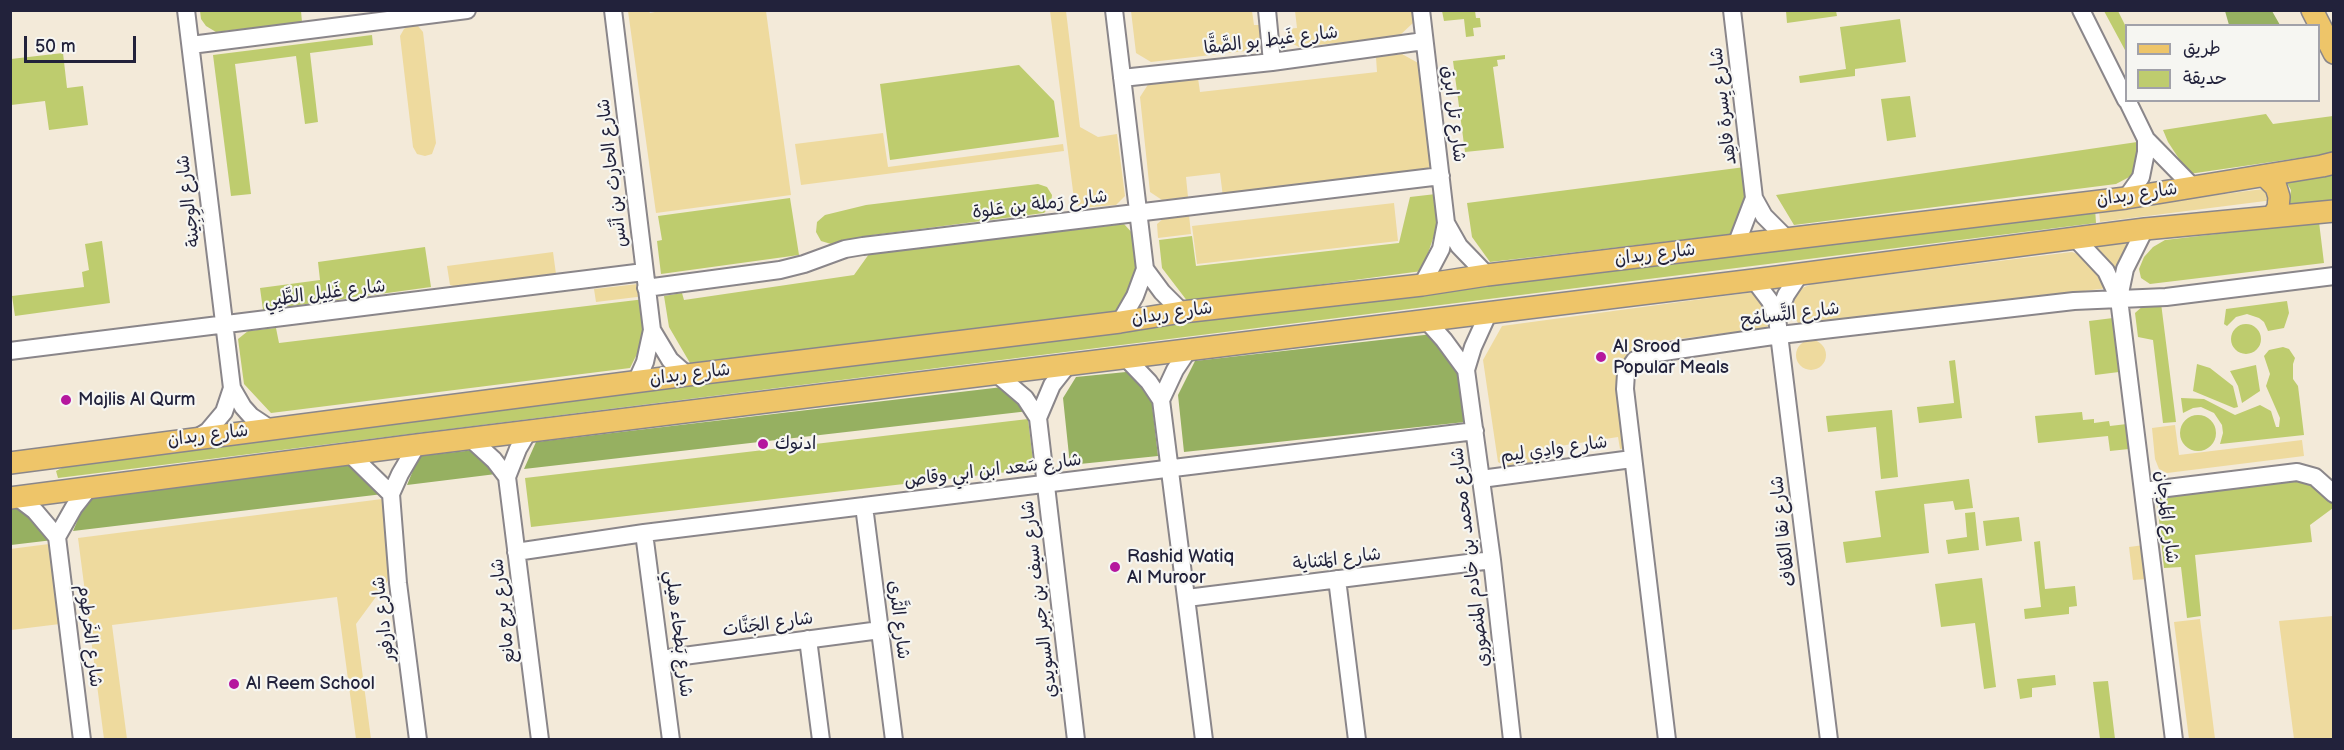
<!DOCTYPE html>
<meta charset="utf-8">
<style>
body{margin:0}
#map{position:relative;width:2344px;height:750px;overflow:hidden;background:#f3ead9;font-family:"Balsamiq Sans","Playpen Sans Arabic",sans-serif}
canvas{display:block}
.frame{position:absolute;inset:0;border:12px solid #22223b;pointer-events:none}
.legend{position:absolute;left:2125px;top:24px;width:195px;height:78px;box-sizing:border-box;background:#f6f6f2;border:2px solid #a1a1a9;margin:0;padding:8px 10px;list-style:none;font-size:18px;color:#22223b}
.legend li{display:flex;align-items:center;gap:12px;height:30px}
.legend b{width:30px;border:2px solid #a1a1a9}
.scale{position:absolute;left:24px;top:36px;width:112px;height:27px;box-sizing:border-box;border:3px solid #22223b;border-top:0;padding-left:8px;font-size:18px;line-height:21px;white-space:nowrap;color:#22223b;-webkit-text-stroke:4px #f6f6f2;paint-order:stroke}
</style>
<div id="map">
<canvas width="2344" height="750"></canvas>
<div class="frame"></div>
<ul class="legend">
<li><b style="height:8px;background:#eec569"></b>طريق</li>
<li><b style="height:16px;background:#becc6e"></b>حديقة</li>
</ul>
<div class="scale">50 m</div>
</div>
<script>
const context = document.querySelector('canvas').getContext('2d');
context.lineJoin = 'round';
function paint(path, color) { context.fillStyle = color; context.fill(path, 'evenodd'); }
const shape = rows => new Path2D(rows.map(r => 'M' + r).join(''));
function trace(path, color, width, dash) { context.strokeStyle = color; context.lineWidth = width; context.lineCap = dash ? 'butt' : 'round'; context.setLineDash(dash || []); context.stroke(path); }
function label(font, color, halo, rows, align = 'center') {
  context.font = font + ' "Balsamiq Sans","Playpen Sans Arabic",sans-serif'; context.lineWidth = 4.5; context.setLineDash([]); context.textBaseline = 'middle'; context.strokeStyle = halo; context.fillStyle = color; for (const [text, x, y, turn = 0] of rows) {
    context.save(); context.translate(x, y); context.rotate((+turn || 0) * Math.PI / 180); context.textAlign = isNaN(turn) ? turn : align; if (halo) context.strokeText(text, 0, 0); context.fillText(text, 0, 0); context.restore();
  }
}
paint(shape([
 [200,11,301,11,302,22,216,32,206,26,201,19],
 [1442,11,1475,11,1476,18,1480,18,1481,27,1473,28,1474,36,1466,37,1464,19,1444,21],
 [1786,11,1836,11,1837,16,1787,23],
 [2104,11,2118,11,2126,27,2126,49,2125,50],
 [1900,19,1906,62,1855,69,1855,76,1800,83,1799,76,1846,69,1840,27],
 [372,35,373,45,310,53,318,122,305,124,296,56,235,64,251,194,231,196,213,55],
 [63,53,67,88,83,86,88,125,49,130,45,101,11,105,11,59],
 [1505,55,1505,59,1497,60,1498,66,1493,67,1504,148,1465,152,1453,61],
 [1019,65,1054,101,1059,137,890,160,880,84],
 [1910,96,1916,137,1887,141,1881,99],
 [2266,114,2273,124,2333,116,2333,153,2189,174,2168,142,2163,130],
 [2144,141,2135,174,2116,184,1794,225,1776,195],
 [2333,166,2333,201,2289,206,2291,190,2282,175],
 [1745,167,1749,198,1733,234,1490,262,1472,237,1467,203],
 [1038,184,1047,187,1052,195,1051,205,1044,213,873,235,831,244,821,241,816,232,817,222,825,215,866,205],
 [1436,194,1439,221,1422,271,1188,302,1162,268,1159,240,1192,236,1196,266,1399,243,1410,197],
 [790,198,799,255,661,274,657,241,662,240,658,216],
 [2095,208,2096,223,58,478,56,471,79,459],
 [2319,222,2324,263,2150,284,2141,278,2139,269,2144,257,2153,247,2165,240],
 [1124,224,1134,235,1138,275,1119,312,690,363,669,327,664,296,682,293,684,300,854,275,869,254],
 [102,241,110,303,15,316,12,296,84,287,82,272,89,270,85,244],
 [425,247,431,287,263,310,260,288,320,280,318,262],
 [645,299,649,330,630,368,271,413,244,384,238,339,248,331,276,328,279,343],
 [2287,301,2289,313,2284,328,2268,331,2264,322,2259,318,2247,314,2236,317,2227,326,2224,324,2226,309],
 [2161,303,2176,422,2163,423,2153,340,2138,337,2135,313,2144,305],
 [2113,318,2119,372,2095,375,2089,321],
 '2231 339a15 15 0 1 1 30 0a15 15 0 1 1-30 0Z',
 [2283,347,2289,349,2295,358,2293,364,2293,379,2298,386,2304,435,2220,444,2223,433,2222,425,2214,413,2201,407,2193,408,2183,413,2181,398,2204,399,2235,415,2260,405,2271,411,2276,427,2279,427,2280,418,2266,386,2270,374,2264,356,2269,350],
 [1955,360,1962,418,1919,423,1917,407,1954,403,1949,361],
 [2197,364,2210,368,2233,386,2238,407,2234,408,2193,391],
 [2256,365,2260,391,2242,403,2238,386,2230,371],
 [1892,410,1898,477,1881,479,1876,427,1828,432,1826,416],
 [2082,412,2083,420,2094,419,2094,423,2109,421,2110,426,2127,424,2129,449,2110,451,2108,436,2038,443,2035,416],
 '2180 433a18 18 0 1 1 36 0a18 18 0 1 1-36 0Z',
 [1028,419,1034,469,531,527,525,478],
 [2307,476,2333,499,2333,508,2310,525,2312,542,2195,555,2201,616,2187,618,2181,567,2164,568,2157,500,2173,491],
 [1969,479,1973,508,1955,510,1953,501,1924,504,1929,553,1846,563,1843,542,1881,537,1875,491],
 [1975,512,1979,550,1948,554,1946,540,1967,537,1965,513],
 [2019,517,2022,541,1986,546,1983,521],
 [2040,541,2045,589,2075,586,2077,606,2069,607,2069,614,2025,619,2024,609,2041,607,2034,542],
 [1982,578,1996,687,1984,689,1975,623,1941,627,1935,584],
 [2055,675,2056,685,2032,688,2032,697,2020,699,2017,679],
 [2108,681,2115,739,2100,739,2093,682]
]), '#becc6e');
paint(shape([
 [2225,11,2272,11,2280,25,2229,25],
 [1433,334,1459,366,1465,422,1184,452,1178,395,1195,361],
 [1136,371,1150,387,1158,456,1070,465,1063,398,1076,377],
 [1011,386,1029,411,524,469,536,442],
 [475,450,496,474,407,485,419,456],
 [352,465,383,494,73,531,88,496],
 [10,507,29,511,53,540,11,545]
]), '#96b061');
paint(shape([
 [665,10,766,11,791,195,656,213,628,11,649,11,650,13],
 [1050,11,1066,11,1080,127,1098,137,1117,134,1125,196,1116,205,1080,208,1074,199],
 [1131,11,1252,11,1254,25,1263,25,1264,37,1254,50,1151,62,1136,53],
 [1295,11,1412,11,1413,23,1399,36,1299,47,1287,41,1285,29,1297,28],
 [410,25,418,26,423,32,436,143,432,154,425,156,417,154,413,147,400,36,404,29],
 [1402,54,1420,64,1433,167,1427,173,1223,197,1220,173,1186,177,1188,197,1162,200,1150,192,1140,97,1149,83,1198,78,1200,92,1377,72,1376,57],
 [883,133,888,167,1063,144,1064,151,801,185,795,144],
 [2271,188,2273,200,2100,222,2099,210],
 [1394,203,1398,241,1197,264,1192,226],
 [1189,215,1191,234,1158,238,1157,224,1164,218],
 [2129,238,2118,281,2093,242],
 [553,252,556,274,457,287,450,285,447,266],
 [2072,252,2095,261,2108,288,1800,326,1791,312,1796,295,1802,288,1812,284],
 [638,284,644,288,645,296,596,302,594,289],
 [1754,292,1773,320,1769,326,1760,329,1645,343,1619,368,1628,443,1626,448,1620,449,1618,437,1534,450,1535,462,1506,467,1498,462,1483,360,1502,326],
 '1796 355a15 15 0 1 1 30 0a15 15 0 1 1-30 0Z',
 [2175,425,2179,455,2302,440,2304,456,2167,473,2159,469,2155,459,2152,428],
 [382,499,392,575,356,624,371,739,356,739,337,597,112,625,127,739,104,739,78,538],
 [49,544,60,624,11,630,10,549],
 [2144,545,2146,579,2133,580,2129,547],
 [2333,616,2333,739,2294,739,2279,621],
 [2200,619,2215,739,2189,739,2174,622]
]), '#eeda9e');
const minor = shape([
 [186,10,232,388,243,407,251,416,269,428],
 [613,10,652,330,670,360,687,375],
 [1114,10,1145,269,1135,296,1120,322],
 [1267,10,1272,62],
 [1421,10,1446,223,1441,249,1422,285],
 [1732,10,1754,198,1764,216,1786,238],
 [2081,10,2126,100],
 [191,45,467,10],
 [1122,78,1272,62,1424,41],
 [2127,100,2146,139,2193,187],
 [2126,198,2141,177,2146,152,2146,139],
 [1446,223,1459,246,1487,275],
 [2075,238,2106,271,2119,299,2174,740],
 [1736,245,1754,198],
 [1145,269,1162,292,1182,312],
 [1754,280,1770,301,1777,318,1829,740],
 [646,288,780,270,804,264,845,249,863,246,1441,176],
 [2119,298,2125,269,2145,229],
 [1488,314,1473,347,1466,370,1492,560,1512,740],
 [1777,318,1786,295,1800,274],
 [1427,321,1444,340,1466,370],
 [10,351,644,272],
 [1126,358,1149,382,1161,400,1204,740],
 [998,375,1025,398,1038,418,1076,740],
 [636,382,645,362,652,330],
 [1161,400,1175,370,1187,352],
 [1038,418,1052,385,1067,366],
 [528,432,518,449,507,477,540,740],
 [198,437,208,431,224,412,232,388],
 [471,439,494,460,507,477],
 [417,445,400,474,391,494,398,583,418,740],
 [351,455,391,494],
 [1481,479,1632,459],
 [2143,491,2297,472,2315,477,2334,494],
 [18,498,35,511,57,537,82,740],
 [864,506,894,740],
 [644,533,671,740],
 [57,537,74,507,89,488],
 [516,552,644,533,1475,431],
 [1337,579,1357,740],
 [1187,598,1492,560],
 [808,639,821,740],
 [661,659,880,630],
 [1667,740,1625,389,1626,373,1635,360,1650,354,1780,335,2074,301,2166,297,2334,276]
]);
const major = shape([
 [2312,10,2334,53],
 [2265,176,2276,187,2279,197,2278,208,2272,217],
 [10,463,687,375,1120,322,1182,312,1422,285,1487,275,2126,198,2322,166,2334,163],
 [10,498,417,445,1754,280,2145,229,2334,211]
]);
trace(minor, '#8a868a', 20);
trace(major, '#8a868a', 24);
trace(minor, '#fff', 16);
trace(major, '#eec569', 21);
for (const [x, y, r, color] of [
 [1601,357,6,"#b5179e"],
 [66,400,6,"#b5179e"],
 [763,444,6,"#b5179e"],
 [1115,567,6,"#b5179e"],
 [234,684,6,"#b5179e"]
]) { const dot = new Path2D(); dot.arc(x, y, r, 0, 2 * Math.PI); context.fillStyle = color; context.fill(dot); trace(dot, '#f6f6f2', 2); }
label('18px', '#22223b', '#f6f6f2', [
 ["شارع غَيط بو الصَّقَّا",1271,41,-7],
 ["شارع يِسرة فاهِد",1724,106,-97],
 ["شارع تل ابرق",1453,114,83],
 ["شارع الحارِث بن أنَس",613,173,-97],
 ["شارع ربدان",2137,195,-8],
 ["شارع الوِجِينة",189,201,-97],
 ["شارع رَملة بن عَلوة",1040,205,-7],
 ["شارع ربدان",1655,255,-7],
 ["شارع غَلِيل الطَّيِي",325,294,-7],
 ["شارع ربدان",1172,314,-8],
 ["شارع التَّسامُح",1790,315,-7],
 ["شارع ربدان",690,375,-7],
 ["شارع ربدان",208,436,-7],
 ["شارع وادِي لِيم",1554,450,-8],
 ["شارع سَعد ابن ابي وقاص",993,471,-7],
 ["شارع المَرجان",2166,517,83],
 ["شارع نقا الكفاف",1784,531,-97],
 ["شارع محمد بن خادم المنصوري",1471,557,-97],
 ["شارع المَثناية",1337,560,-7],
 ["شارع سيف بن جبر السويدي",1040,599,-97],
 ["شارع برج مانع",504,611,-97],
 ["شارع دارفور",384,619,-97],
 ["شارع الثَّرى",898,620,83],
 ["شارع الجَنَّات",768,625,-8],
 ["شارع بَطحاء هيلي",678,634,83],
 ["شارع الخَرطوم",89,636,83]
]);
label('18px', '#22223b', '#f6f6f2', [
 ["Al Srood",1613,347],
 ["Popular Meals",1613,368],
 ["Majlis Al Qurm",78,400],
 ["ادنوك",775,444],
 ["Rashid Watiq",1127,557],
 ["Al Muroor",1127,578],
 ["Al Reem School",246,684]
], 'left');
</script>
